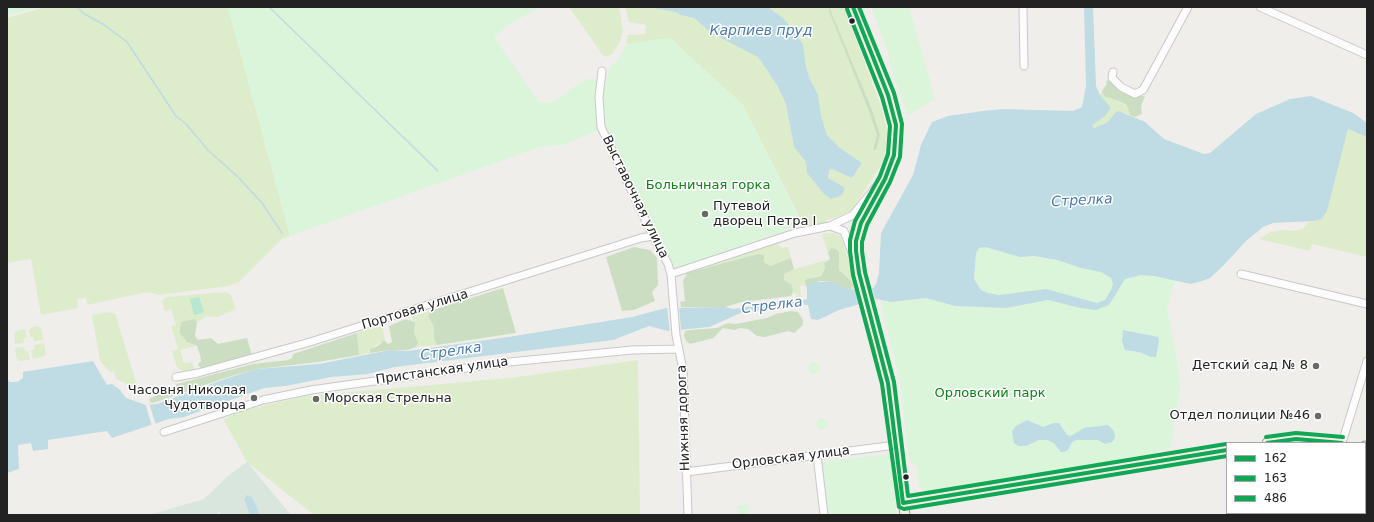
<!DOCTYPE html>
<meta charset="utf-8">
<style>
body{margin:0}
#map{position:relative;width:1374px;height:522px;overflow:hidden;background:#f0eeeb;font-family:"DejaVu Sans",sans-serif}
canvas{display:block}
.frame{position:absolute;inset:0;border:8px solid #222;pointer-events:none}
.legend{position:absolute;left:1226px;top:442px;width:140px;height:72px;box-sizing:border-box;background:#fff;border:1px solid #a7a7a7;margin:0;padding:5px 7px;list-style:none;font-size:12px;color:#222}
.legend li{display:flex;align-items:center;gap:8px;height:20px}
.legend b{width:20px;border:1px solid #a7a7a7}
</style>
<div id="map">
<canvas width="1374" height="522"></canvas>
<div class="frame"></div>
<ul class="legend">
<li><b style="height:5px;background:#10a855"></b>162</li>
<li><b style="height:5px;background:#10a855"></b>163</li>
<li><b style="height:5px;background:#10a855"></b>486</li>
</ul>
</div>
<script>
const context = document.querySelector('canvas').getContext('2d');
context.lineJoin = 'round';
function paint(path, color) { context.fillStyle = color; context.fill(path, 'evenodd'); }
const shape = rows => new Path2D(rows.map(r => 'M' + r).join(''));
function trace(path, color, width, dash) { context.strokeStyle = color; context.lineWidth = width; context.lineCap = dash ? 'butt' : 'round'; context.setLineDash(dash || []); context.stroke(path); }
function label(font, color, halo, rows, align = 'center') {
  context.font = font + ' "DejaVu Sans",sans-serif'; context.lineWidth = 3; context.setLineDash([]); context.textBaseline = 'middle'; context.strokeStyle = halo; context.fillStyle = color; for (const [text, x, y, turn = 0] of rows) {
    context.save(); context.translate(x, y); context.rotate((+turn || 0) * Math.PI / 180); context.textAlign = isNaN(turn) ? turn : align; if (halo) context.strokeText(text, 0, 0); context.fillText(text, 0, 0); context.restore();
  }
}
paint(shape([
 [46,7,228,7,290,236,282,239,239,282,228,286,159,295,147,292,87,305,86,298,77,299,78,308,41,315,31,259,7,263,7,18],
 [569,7,619,7,623,31,620,42,612,54,606,57,602,54],
 [625,7,646,7,675,12,681,15,694,18,711,33,758,57,777,85,786,104,794,147,806,162,807,173,824,194,844,187,828,178,829,170,832,169,852,178,862,163,840,148,827,135,821,116,818,95,810,79,806,67,803,44,773,10,768,7,844,7,882,109,887,131,885,154,881,165,853,209,840,216,826,220,826,223,805,228,743,105,670,38,626,44,628,35,645,34,646,25,629,22],
 [1102,91,1105,97,1111,98,1129,107,1130,115,1119,111,1108,122,1094,128,1092,125,1111,109,1100,95],
 [1348,129,1367,137,1367,257,1312,244,1310,251,1259,239,1270,232,1283,230,1296,231,1304,228,1308,222,1314,221,1327,211],
 [834,233,841,237,858,290,850,289,852,286,851,281,839,270,839,258,831,248,828,253,822,234],
 [786,240,777,244,782,248,788,247,791,258,770,266,764,262,758,254,713,267,704,268],
 [826,260,824,263,825,268,821,276,813,277,805,281,806,285,800,286,801,297,798,299,797,295,793,292,792,285,784,280,784,274,788,271],
 [226,292,231,295,236,309,217,317,206,316,197,323,195,319,187,342,195,346,180,350,184,363,192,362,195,371,184,372,177,367,172,351,178,349,171,326,176,325,171,309,165,311,162,301,166,297],
 [430,311,428,316,434,327,434,339,437,345,416,347,417,343,414,333,415,322,411,317],
 [109,312,115,314,117,319,138,389,116,379,114,371,110,372,100,361,92,315],
 [382,326,385,340,373,347,369,351,370,353,359,355,357,333],
 [31,327,37,326,41,328,43,340,34,341,33,337,30,337,29,329,31,329],
 [22,329,25,330,27,338,23,339,24,343,15,344,14,333],
 [44,343,46,354,44,356,33,359,31,350,35,349,34,345],
 [24,347,25,351,28,351,30,360,19,361,16,357,15,348],
 [638,360,640,515,314,515,247,462,224,420,237,412,305,396,510,378],
 [1365,478,1367,479,1367,515,1332,515,1332,513,1365,513]
]), '#ddeccb');
paint(shape([
 [829,7,872,110,880,135,876,150,873,150,877,135,869,111,829,11],
 [1107,80,1137,96,1145,96,1141,106,1142,114,1135,117,1130,115,1128,107,1125,104,1111,98,1105,97,1102,91,1106,85],
 [634,247,650,250,657,258,658,285,652,292,655,301,634,310,622,311,606,257],
 [831,248,836,249,839,252,839,270,851,281,853,286,850,289,844,288,833,282,820,281,807,286,806,288,805,281,807,279,821,276,825,268,824,263,830,259,828,253],
 [758,254,764,255,764,262,770,266,791,258,794,269,784,274,784,280,792,285,793,292,791,296,742,302,725,307,681,307,680,302,685,301,683,281,687,273],
 [503,288,516,333,437,345,434,339,434,327,428,316,430,311],
 [791,311,798,312,803,320,803,325,794,333,788,331,765,337,757,336,748,329,740,328,735,330,723,328,713,338,690,344,686,341,684,336,685,331,690,330,717,328,728,323,736,324,767,318,776,314],
 [195,319,197,323,195,336,198,340,211,338,218,344,247,338,252,356,203,369,200,368,198,364,201,361,200,355,197,346,187,342,180,333,180,328,181,322],
 [406,319,415,322,414,333,418,343,416,347,408,350,390,350,370,353,370,349,378,346,384,340,388,344,392,342,389,326],
 [357,333,359,355,318,362,257,369,228,377,153,403,150,402,149,399,161,393,171,391,177,384,253,364,288,360,292,358,293,354]
]), '#cbdec1');
paint(shape([
 [247,462,291,515,258,515,259,514,257,507,252,497,244,500,250,515,221,515,220,512,215,515,149,515,204,499,229,475]
]), '#d9e6de');
paint(shape([
 [7,7,42,7,7,15],
 [228,7,539,7,507,26,494,37,539,103,552,102,586,79,598,80,596,97,598,130,563,145,540,147,290,236],
 [871,7,909,7,935,99,908,115,890,65,889,55],
 [670,38,743,105,802,225,793,223,790,229,682,266,677,267,672,264,656,235,605,125,603,94,609,69,619,58,626,44],
 [985,247,999,252,1057,260,1081,268,1101,272,1111,278,1113,284,1111,290,1105,300,1097,303,1046,289,999,295,988,293,981,290,974,279,976,252,979,248],
 [1141,275,1175,279,1167,309,1176,354,1180,387,1171,447,1138,459,925,493,919,483,917,466,911,463,908,453,900,381,882,310,881,299,891,302,926,298,955,306,1006,308,1048,300,1080,308,1109,305,1124,279],
 '808 368a6 6 0 1 1 12 0a6 6 0 1 1-12 0Z',
 '816 424a6 6 0 1 1 12 0a6 6 0 1 1-12 0Z',
 [889,454,897,515,828,515,822,462],
 [748,504,747,515,739,515,737,506]
]), '#daf5da');
paint(shape([
 [199,297,204,312,194,315,190,299]
]), '#b7e6d2');
paint(shape([
 [647,7,768,7,784,19,803,44,806,67,810,79,818,95,821,116,827,135,840,148,862,163,852,178,832,169,829,170,828,178,844,187,844,190,842,195,831,199,824,194,807,173,806,162,794,147,786,104,777,85,758,57,711,33,694,18,681,15,675,12],
 [1084,7,1093,7,1096,86,1100,95,1111,108,1105,116,1092,125,1094,128,1108,122,1115,113,1119,111,1145,122,1164,139,1204,154,1210,153,1256,114,1290,99,1311,96,1353,113,1367,123,1367,137,1348,129,1327,211,1321,219,1314,221,1273,223,1263,227,1246,241,1223,266,1210,278,1202,281,1191,284,1154,276,1141,275,1125,279,1109,305,1096,310,1080,308,1048,300,1006,308,955,306,926,298,891,302,877,299,839,310,818,320,811,319,808,305,804,305,803,300,807,299,807,286,813,282,833,282,844,288,859,290,873,288,876,284,879,273,881,233,913,175,921,145,932,122,948,116,983,111,1004,109,1073,111,1082,107,1086,86],
 [985,247,1020,257,1034,256,1057,260,1081,268,1101,272,1111,278,1113,284,1111,290,1105,300,1097,303,1046,289,999,295,988,293,981,290,974,279,976,253,979,248],
 [798,300,801,300,802,304,743,312,709,327,668,331,649,326,613,340,395,367,368,374,331,377,285,386,264,388,184,417,169,419,112,438,107,431,48,440,48,449,33,451,31,443,18,445,19,469,7,473,7,379,10,382,17,382,23,378,23,372,93,361,107,385,112,384,120,390,126,398,146,405,157,404,228,378,257,369,319,364,390,350,408,351,508,337,632,317,666,308,725,307,733,309],
 [1123,330,1158,337,1159,341,1156,357,1151,357,1139,352,1125,350,1122,341],
 [1027,420,1043,427,1054,423,1059,423,1067,435,1071,436,1084,428,1108,425,1114,431,1115,438,1112,442,1105,444,1098,440,1076,440,1072,442,1068,450,1064,452,1061,452,1054,443,1047,440,1039,440,1026,446,1019,446,1014,443,1012,431,1016,426],
 [247,495,252,497,257,507,259,514,258,515,250,515,244,499]
]), '#bfdbe3');
paint(shape([
 [871,286,876,301,864,305,859,288],
 [679,305,681,331,670,333,667,306],
 [145,403,149,403,156,425,152,426]
]), '#f0eeeb');
trace(shape([
 [77,7,83,13,106,26,127,42,176,116,186,124,208,150,238,177,262,203,282,233],
 [269,7,438,171]
]), '#bfdbe3', 1.5);
const minor = shape([
 [1023,7,1024,66],
 [1260,7,1367,55],
 [602,71,599,97,601,127,653,236,668,264,671,274,676,335,683,370,688,515],
 [1113,72,1112,78,1121,87,1135,94,1143,90,1188,7],
 [830,226,853,215,875,188,883,181],
 [671,274,795,233,830,226,844,231,855,261],
 [1241,274,1367,304],
 [176,377,198,373,310,342,641,238,653,236],
 [164,432,263,400,311,390,509,362,632,350,678,349],
 [1342,443,1367,361],
 [817,455,824,515],
 [686,472,896,445]
]);
const major = shape([
 [853,7,888,95,896,125,894,155,885,179,861,223,856,241,856,251,859,273,879,346,888,383,905,515],
 [1267,443,1296,439,1342,443],
 [1365,446,1367,447],
 [903,503,1227,450]
]);
trace(minor, '#c9c8c7', 9);
trace(major, '#a79c86', 11);
trace(minor, '#fdfcfc', 7);
trace(major, '#f3ede7', 9);
trace(shape([
 [853,7,888,95,896,125,894,155,885,179,861,223,856,241,856,251,859,273,888,383,903,503,1227,450],
 [1267,443,1296,439,1342,443]
]), '#10a855', 4);
trace(shape([
 [847,9,882,97,890,126,888,154,880,176,855,221,850,240,850,251,853,275,882,384,899,507,904,509,1227,456]
]), '#10a855', 4);
trace(shape([
 [859,7,894,93,902,124,900,157,890,182,867,225,862,242,862,251,865,272,894,382,908,496,1226,444],
 [1266,437,1296,433,1343,437]
]), '#10a855', 4);
for (const [x, y, r, color] of [
 [852,21,3.5,"#222"],
 [705,214,4,"#6a6968"],
 [1316,366,4,"#6a6968"],
 [254,398,4,"#6a6968"],
 [316,399,4,"#6a6968"],
 [1318,416,4,"#6a6968"],
 [906,477,3.5,"#222"]
]) { const dot = new Path2D(); dot.arc(x, y, r, 0, 2 * Math.PI); context.fillStyle = color; context.fill(dot); trace(dot, '#fff', 1.5); }
label('13px', '#0c8416', '#fff', [
 ["Больничная горка",708,186],
 ["Орловский парк",990,394]
]);
label('13px', '#222', '#fff', [
 ["Выставочная улица",635,197,64],
 ["Портовая улица",415,310,-17],
 ["Пристанская улица",442,371,-8],
 ["Нижняя дорога",684,418,-92],
 ["Орловская улица",791,458,-7]
]);
label('13px', '#222', '#fff', [
 ["Путевой",713,207,"left"],
 ["дворец Петра I",713,222,"left"],
 ["Детский сад № 8",1308,366],
 ["Часовня Николая",246,391],
 ["Чудотворца",246,406],
 ["Морская Стрельна",324,399,"left"],
 ["Отдел полиции №46",1310,416]
], 'right');
label('italic 14px', '#4a7aab', '#fff', [
 ["Карпиев пруд",761,31],
 ["Стрелка",1082,201,-3],
 ["Стрелка",772,306,-7],
 ["Стрелка",451,352,-8]
]);
</script>
